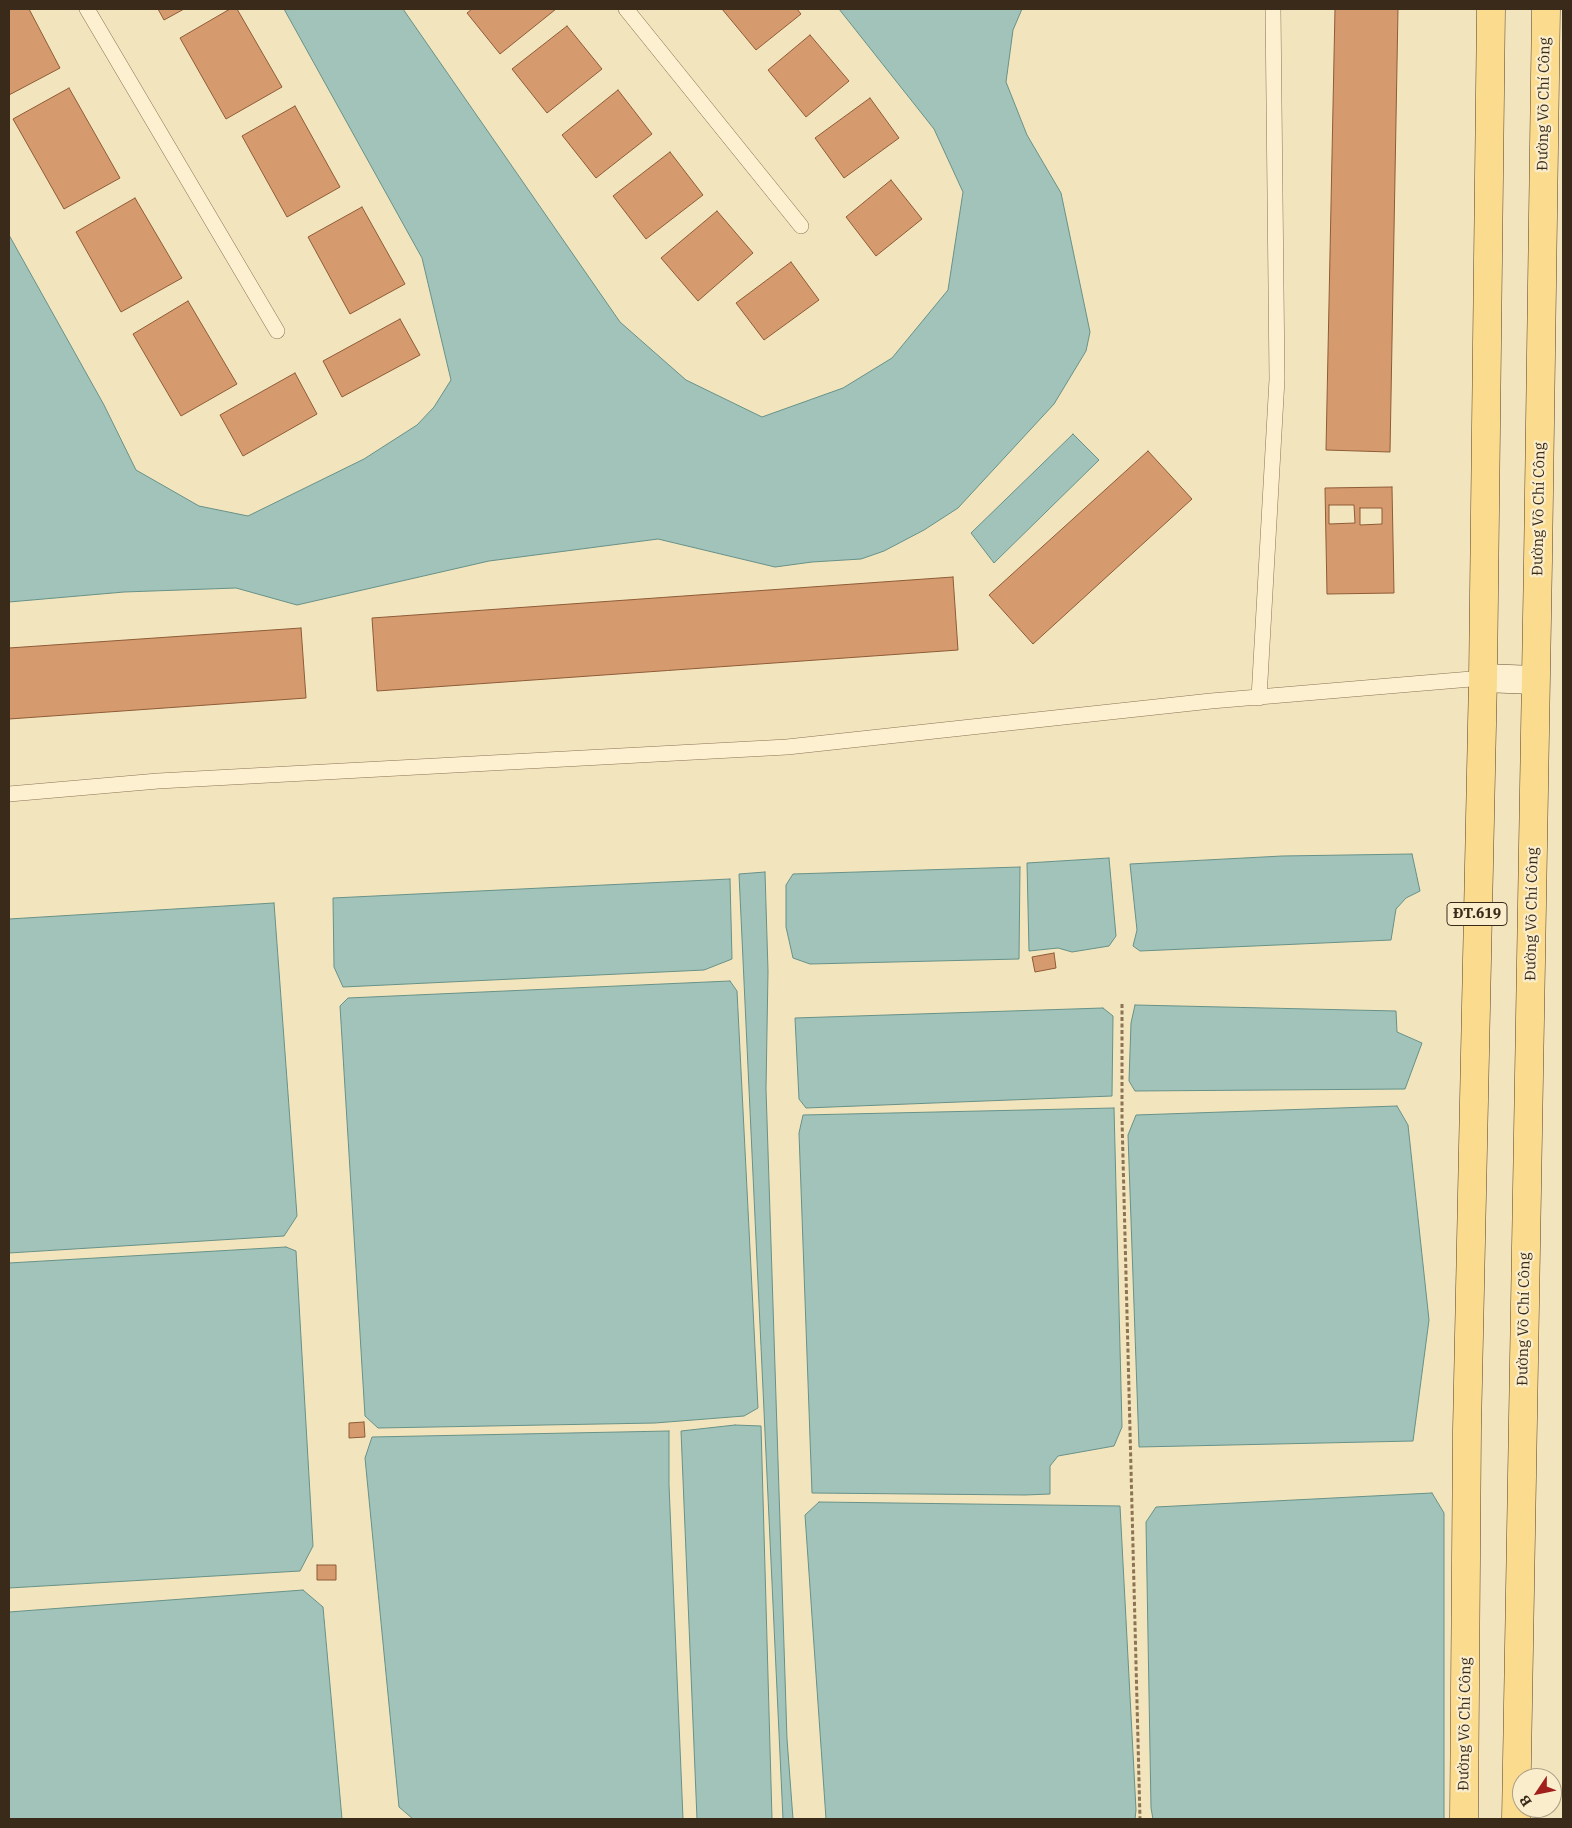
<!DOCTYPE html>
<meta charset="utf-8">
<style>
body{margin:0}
#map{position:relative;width:1572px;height:1828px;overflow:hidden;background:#f2e4bc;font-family:"IBM Plex Serif",serif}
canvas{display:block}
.frame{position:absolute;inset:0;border:10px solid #392a1a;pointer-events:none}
.north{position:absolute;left:1512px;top:1768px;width:50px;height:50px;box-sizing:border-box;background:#f9edcc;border:1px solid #ac9f85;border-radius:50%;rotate:236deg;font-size:14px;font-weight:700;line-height:20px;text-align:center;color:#392a1a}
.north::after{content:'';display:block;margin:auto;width:18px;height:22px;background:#a1201d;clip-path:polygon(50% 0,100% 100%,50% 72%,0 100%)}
</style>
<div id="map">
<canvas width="1572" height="1828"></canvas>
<div class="frame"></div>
<div class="north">B</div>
</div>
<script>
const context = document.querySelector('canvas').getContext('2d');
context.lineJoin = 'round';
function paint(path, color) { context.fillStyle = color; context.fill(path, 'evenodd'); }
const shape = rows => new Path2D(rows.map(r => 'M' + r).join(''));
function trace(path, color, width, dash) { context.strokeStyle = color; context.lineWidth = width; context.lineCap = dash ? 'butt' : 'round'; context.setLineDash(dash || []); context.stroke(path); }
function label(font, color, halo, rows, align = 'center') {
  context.font = font + ' "IBM Plex Serif",serif'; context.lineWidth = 4.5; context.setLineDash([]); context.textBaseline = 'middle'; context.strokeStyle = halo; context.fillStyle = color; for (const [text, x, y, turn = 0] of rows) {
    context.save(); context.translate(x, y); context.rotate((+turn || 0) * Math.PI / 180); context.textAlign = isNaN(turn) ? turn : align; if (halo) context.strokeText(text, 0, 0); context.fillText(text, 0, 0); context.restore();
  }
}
const water = shape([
 [284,9,403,9,620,322,686,380,762,417,843,388,892,358,948,290,963,192,934,129,839,9,1022,9,1013,30,1006,82,1027,135,1061,193,1090,332,1086,351,1054,404,958,508,924,530,884,551,861,559,812,562,775,567,658,539,489,561,297,605,236,588,124,592,9,602,9,235,104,405,136,470,199,506,248,516,364,459,417,425,434,407,451,380,422,258,284,9],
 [1073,434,1099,460,994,563,971,533,1073,434],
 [1412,854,1420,891,1406,898,1396,909,1391,940,1140,951,1133,946,1137,930,1130,864,1282,856,1412,854],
 [1109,858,1116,936,1109,946,1072,952,1058,948,1029,951,1027,863,1109,858],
 [1020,867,1019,959,810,964,793,958,786,927,786,885,793,874,1020,867],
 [765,872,768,971,766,1089,787,1739,793,1819,783,1819,739,874,765,872],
 [730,879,732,959,704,970,343,987,334,967,333,898,730,879],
 [274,903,297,1216,284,1236,9,1253,9,919,274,903],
 [730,981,737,991,758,1408,744,1416,655,1423,378,1428,365,1416,340,1006,348,998,730,981],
 [1135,1005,1396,1011,1397,1032,1422,1043,1405,1089,1135,1091,1129,1081,1131,1023,1135,1005],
 [1103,1008,1113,1016,1112,1096,806,1108,799,1099,795,1018,1103,1008],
 [1397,1106,1408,1125,1429,1320,1413,1441,1139,1447,1128,1135,1136,1115,1397,1106],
 [1114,1108,1122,1427,1114,1446,1058,1456,1050,1466,1050,1494,1025,1495,812,1493,799,1133,803,1115,1114,1108],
 [286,1247,296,1251,313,1546,300,1571,9,1588,9,1263,286,1247],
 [735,1425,761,1426,772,1819,697,1819,681,1431,735,1425],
 [669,1431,669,1485,683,1819,413,1819,399,1807,365,1458,372,1437,669,1431],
 [1432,1493,1444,1513,1444,1819,1153,1819,1151,1808,1146,1522,1156,1507,1432,1493],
 [819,1502,1120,1506,1136,1810,1135,1819,826,1819,805,1515,819,1502],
 [303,1590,323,1607,342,1819,9,1819,9,1612,303,1590]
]);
paint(water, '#a1c3ba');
trace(water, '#679188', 1);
const building = shape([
 [9,9,29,9,60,68,9,95,9,9],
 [158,9,184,9,164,20,158,9],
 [230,9,237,9,282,87,226,119,180,38,230,9],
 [472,9,556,9,500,54,467,13,472,9],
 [722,9,797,9,801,14,756,50,722,9],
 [1335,9,1398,9,1390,452,1326,450,1335,9],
 [567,26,602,69,547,113,512,69,567,26],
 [810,35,849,81,806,117,768,70,810,35],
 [69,88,120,178,64,209,13,119,69,88],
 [618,90,652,134,596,178,562,135,618,90],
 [870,98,899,138,844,178,815,138,870,98],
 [295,106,340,187,287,217,242,136,295,106],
 [670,152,703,195,646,239,613,196,670,152],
 [891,180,922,219,876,256,846,217,891,180],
 [135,198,182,278,121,312,76,232,135,198],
 [362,207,405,284,350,314,308,237,362,207],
 [717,211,753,253,698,301,661,258,717,211],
 [791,262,819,300,764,340,736,303,791,262],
 [188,301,237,384,181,416,133,334,188,301],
 [400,319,420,355,342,397,323,361,400,319],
 [295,373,317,414,243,456,220,415,295,373],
 [1148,451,1192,499,1033,644,989,595,1148,451],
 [1392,487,1394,593,1327,594,1325,488,1392,487],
 [1329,505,1354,505,1355,523,1329,524,1329,505],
 [1360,508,1382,508,1382,524,1360,525,1360,508],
 [953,577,958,650,377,691,372,618,953,577],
 [301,628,306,698,9,719,9,648,301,628],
 [1054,953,1056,968,1035,972,1032,957,1054,953],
 [364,1422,365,1437,349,1438,349,1423,364,1422],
 [317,1565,336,1565,336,1580,317,1580,317,1565]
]);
paint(building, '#d59b6e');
trace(building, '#8e5b37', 1);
const service = shape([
 [87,9,277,331],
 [626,9,801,226],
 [1259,698,1277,379,1273,9],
 [9,794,158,781,787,747,1211,701,1483,678]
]);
const secondary = shape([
 [1483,678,1535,680]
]);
const primary = shape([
 [1464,1819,1467,1429,1483,678,1491,9],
 [1516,1819,1538,561,1546,9]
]);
trace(service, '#8c7354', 16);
trace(secondary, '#6d5437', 29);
trace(primary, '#594029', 29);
trace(shape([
 [1122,1004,1122,1119,1140,1819]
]), '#8c7354', 3, [4, 2.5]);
trace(service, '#fcf0d0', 15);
trace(secondary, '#fcf0d0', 28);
trace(primary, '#fbdc8f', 28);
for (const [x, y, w] of [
 [1477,914,60]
]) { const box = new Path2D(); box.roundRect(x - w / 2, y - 11.5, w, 23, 4); context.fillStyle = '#f9edcc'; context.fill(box); trace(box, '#392a1a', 1); }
label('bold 14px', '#392a1a', null, [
 ["ĐT.619",1477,914]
]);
label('15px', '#392a1a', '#f9edcc', [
 ["Đường Võ Chí Công",1544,104,-89],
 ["Đường Võ Chí Công",1539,509,-89],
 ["Đường Võ Chí Công",1532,914,-89],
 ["Đường Võ Chí Công",1524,1319,-89],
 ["Đường Võ Chí Công",1465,1724,-89]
]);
</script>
